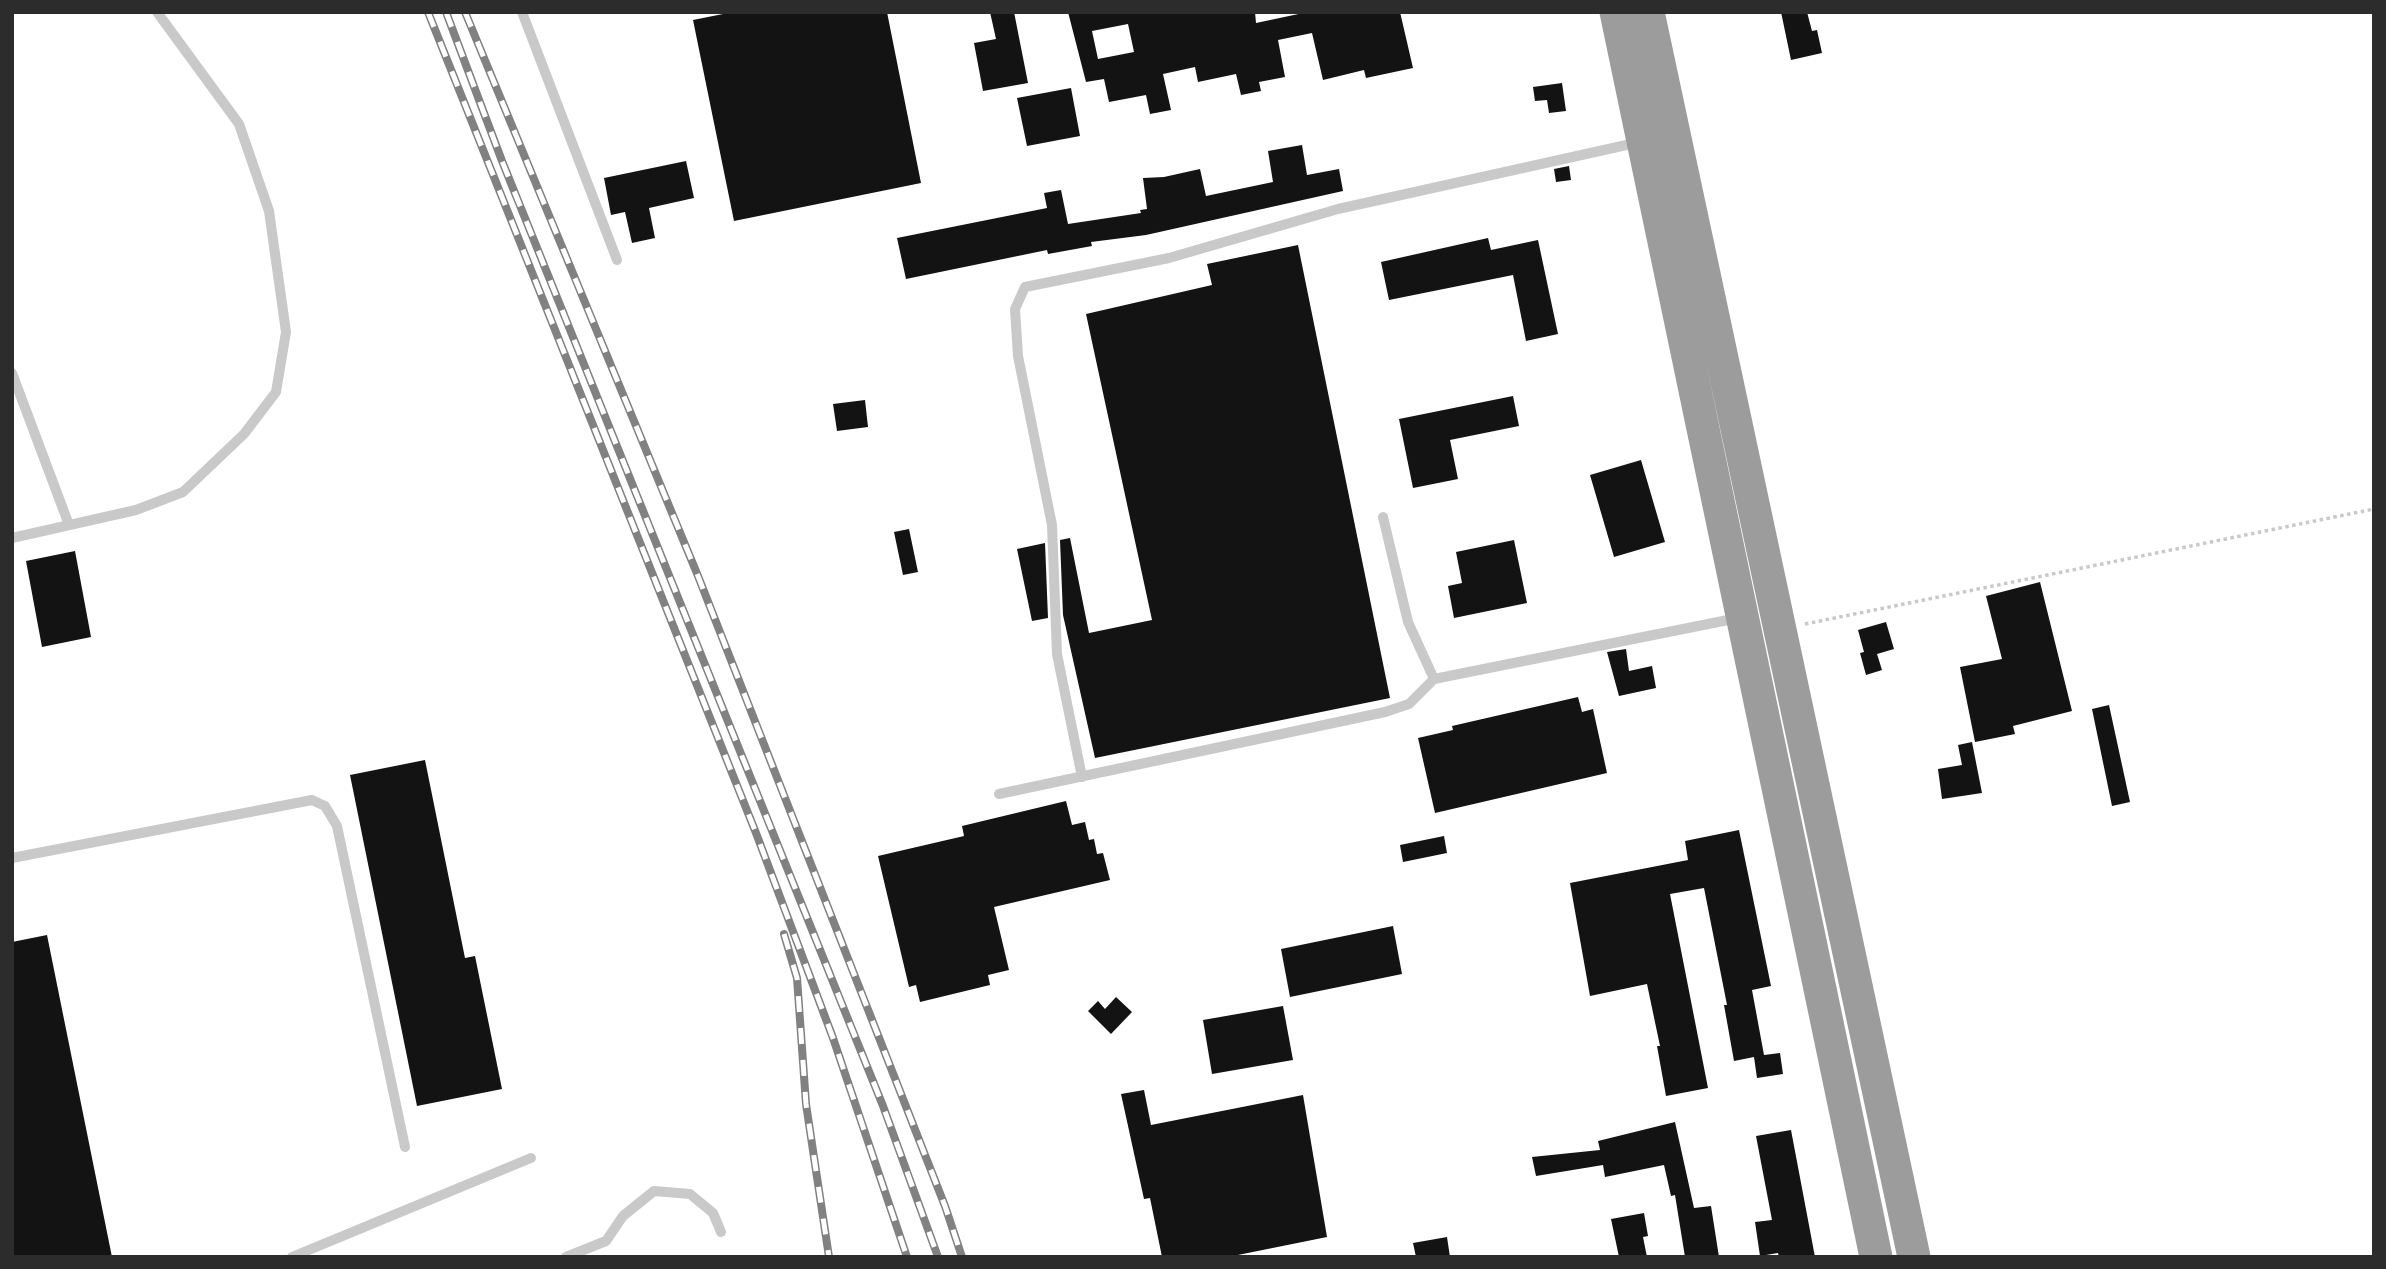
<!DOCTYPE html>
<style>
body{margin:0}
#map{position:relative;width:2386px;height:1269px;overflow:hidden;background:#fff;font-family:Mulish,sans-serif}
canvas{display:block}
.frame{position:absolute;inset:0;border:14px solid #2c2c2c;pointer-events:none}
</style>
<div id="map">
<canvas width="2386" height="1269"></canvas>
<div class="frame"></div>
</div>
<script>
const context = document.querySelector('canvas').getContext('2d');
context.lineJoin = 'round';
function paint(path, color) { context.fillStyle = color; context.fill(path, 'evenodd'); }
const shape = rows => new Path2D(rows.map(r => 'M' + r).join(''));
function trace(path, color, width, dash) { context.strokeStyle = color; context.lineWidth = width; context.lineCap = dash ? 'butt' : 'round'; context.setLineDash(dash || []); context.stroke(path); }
paint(shape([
 [733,12,887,12,921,183,734,221,693,20],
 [990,12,1014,12,1028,83,983,91,974,43,996,39],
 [1068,12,1255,12,1256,23,1308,12,1400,12,1413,68,1366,78,1364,70,1323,80,1312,33,1278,40,1285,77,1259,82,1261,91,1241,95,1236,74,1198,82,1195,67,1163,74,1171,110,1150,114,1146,95,1109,102,1104,79,1086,82],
 [1128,24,1134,52,1098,59,1092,31],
 [1781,12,1807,12,1812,31,1817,30,1822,53,1791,60],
 [1562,83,1566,111,1549,113,1547,100,1535,101,1533,87],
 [1071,88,1080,136,1027,146,1017,98],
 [1302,145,1307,175,1339,169,1343,191,1146,235,1091,242,1092,246,1048,254,1047,250,906,279,897,238,1047,208,1044,193,1061,190,1068,224,1141,213,1140,210,1147,209,1143,178,1164,177,1200,169,1206,196,1273,182,1268,151],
 [686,161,694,198,649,208,655,238,632,243,625,212,611,215,604,178],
 [1569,166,1571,180,1556,182,1554,169],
 [1488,238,1491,250,1538,240,1558,334,1526,341,1513,275,1389,300,1381,262],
 [1298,245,1390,698,1095,758,1063,615,1060,540,1070,538,1089,633,1152,620,1086,314,1212,285,1207,264],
 [1513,396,1519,426,1450,440,1458,479,1413,488,1399,419],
 [865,400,868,427,837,431,833,404],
 [1641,460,1665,542,1614,557,1590,475],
 [909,529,918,572,903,575,894,532],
 [1514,540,1527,603,1454,618,1448,586,1462,583,1456,552],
 [1045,543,1048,618,1032,621,1017,549],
 [75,551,91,637,42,647,26,561],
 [2040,582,2072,711,2013,726,2015,734,1975,742,1960,667,2002,659,1986,596],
 [1886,622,1894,649,1877,654,1882,670,1866,675,1860,653,1864,652,1858,630],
 [1626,649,1629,671,1652,666,1656,688,1619,696,1607,652],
 [1578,697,1582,712,1593,709,1607,773,1435,813,1418,738,1453,730,1452,726],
 [2109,705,2130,802,2112,806,2092,709],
 [1972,742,1982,793,1942,799,1938,769,1962,765,1958,745],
 [425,760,465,958,475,956,502,1089,417,1106,350,775],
 [1066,801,1072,825,1085,822,1089,840,1094,839,1097,854,1103,853,1110,880,994,907,1009,970,988,975,990,985,920,1002,916,985,909,987,878,856,964,836,962,826],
 [1739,830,1771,986,1752,990,1764,1055,1780,1053,1783,1074,1757,1078,1754,1057,1734,1061,1724,1005,1727,1005,1704,888,1670,894,1708,1088,1666,1096,1657,1046,1660,1046,1647,984,1590,996,1570,883,1688,860,1685,841],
 [1444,836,1447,853,1403,862,1400,845],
 [1393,926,1402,974,1290,997,1281,949],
 [47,935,112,1257,12,1257,12,942],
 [1116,997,1132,1012,1111,1034,1088,1011,1098,1001,1105,1009],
 [1283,1006,1293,1060,1212,1074,1203,1020],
 [1144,1090,1151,1125,1303,1095,1327,1237,1228,1257,1162,1257,1150,1198,1144,1199,1121,1094],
 [1675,1122,1694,1208,1711,1206,1719,1257,1685,1257,1675,1195,1671,1196,1664,1165,1605,1177,1603,1165,1536,1176,1532,1157,1600,1150,1598,1141],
 [1791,1130,1815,1257,1779,1257,1778,1253,1760,1256,1755,1222,1772,1220,1756,1136],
 [1644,1213,1648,1236,1643,1237,1647,1257,1619,1257,1611,1219],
 [1447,1237,1450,1257,1416,1257,1413,1243]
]), '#131313');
trace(shape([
 [1805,624,2374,509]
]), '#c9c9c9', 3.5, [3.5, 3.5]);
trace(shape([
 [522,12,617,260],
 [12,373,69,525],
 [1383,517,1408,622,1434,679],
 [12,538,136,510,183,492,244,434,276,392,286,332,269,211,239,124,157,12],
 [1082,777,1057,654,1052,525,1018,356,1015,309,1025,287,1169,258,1338,209,1640,142],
 [999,794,1385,712,1409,704,1434,679,1738,618],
 [12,858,312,800,325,806,337,826,405,1147],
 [292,1257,531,1158],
 [566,1257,606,1241,623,1216,654,1191,690,1194,713,1213,721,1232]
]), '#c9c9c9', 10);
trace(shape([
 [1616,12,1876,1257],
 [1648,12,1914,1257]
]), '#9c9c9c', 33);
const rail = shape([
 [428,12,756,833,833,1038,907,1257],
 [446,12,502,161,883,1106,938,1257],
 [465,12,698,576,945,1206,962,1257],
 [784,934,797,978,806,1104,829,1257]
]);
trace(rail, '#818181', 8);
trace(rail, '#fff', 5, [16]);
</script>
